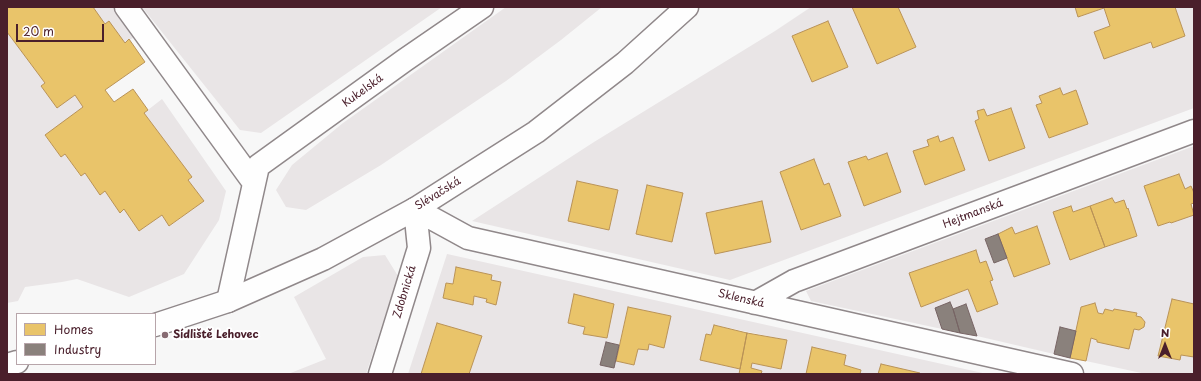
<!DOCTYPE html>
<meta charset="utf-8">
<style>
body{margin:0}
#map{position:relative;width:1201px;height:381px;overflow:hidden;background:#f7f7f7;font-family:"Playpen Sans",sans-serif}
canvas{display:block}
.frame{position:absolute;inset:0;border:8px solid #4a1f2b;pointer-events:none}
.legend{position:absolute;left:16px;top:313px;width:140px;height:52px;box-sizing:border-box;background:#fff;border:1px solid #b7a5aa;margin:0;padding:5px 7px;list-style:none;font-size:12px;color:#4a1f2b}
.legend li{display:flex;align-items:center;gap:8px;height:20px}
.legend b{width:20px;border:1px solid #b7a5aa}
.north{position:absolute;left:1145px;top:325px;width:40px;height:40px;-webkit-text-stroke:3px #fff;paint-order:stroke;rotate:0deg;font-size:11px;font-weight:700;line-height:16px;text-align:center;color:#4a1f2b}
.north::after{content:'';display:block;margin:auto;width:14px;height:18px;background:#4a1f2b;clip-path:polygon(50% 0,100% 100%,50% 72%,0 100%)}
.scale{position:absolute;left:16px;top:24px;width:88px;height:18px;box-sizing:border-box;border:2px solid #4a1f2b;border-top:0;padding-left:5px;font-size:12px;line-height:14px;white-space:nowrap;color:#4a1f2b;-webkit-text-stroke:3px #fff;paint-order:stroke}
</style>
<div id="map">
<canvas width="1201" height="381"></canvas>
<div class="frame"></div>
<ul class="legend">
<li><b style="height:11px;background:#e9c46a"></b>Homes</li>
<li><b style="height:11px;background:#8a817c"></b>Industry</li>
</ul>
<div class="north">N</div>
<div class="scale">20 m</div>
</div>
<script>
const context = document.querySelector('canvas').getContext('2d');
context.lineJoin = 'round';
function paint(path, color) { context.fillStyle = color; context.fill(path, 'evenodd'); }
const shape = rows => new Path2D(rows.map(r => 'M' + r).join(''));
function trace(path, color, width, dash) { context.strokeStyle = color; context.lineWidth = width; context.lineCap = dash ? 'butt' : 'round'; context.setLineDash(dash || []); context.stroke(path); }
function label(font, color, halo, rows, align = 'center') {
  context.font = font + ' "Playpen Sans",sans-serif'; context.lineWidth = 4; context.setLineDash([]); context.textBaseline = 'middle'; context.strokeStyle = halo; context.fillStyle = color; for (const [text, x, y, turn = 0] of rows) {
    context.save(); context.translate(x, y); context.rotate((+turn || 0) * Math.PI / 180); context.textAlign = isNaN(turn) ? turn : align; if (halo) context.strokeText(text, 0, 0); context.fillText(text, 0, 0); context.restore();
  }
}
paint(shape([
 [93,7,118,7,139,34,125,43,109,22,105,24],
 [142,7,442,7,261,133,240,130],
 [506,7,602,7,561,40,506,81,381,165,306,210,286,207,276,190,292,165,343,123],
 [811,7,852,7,877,64,916,47,898,7,1075,7,1079,17,1104,8,1110,26,1094,32,1104,59,1151,42,1153,48,1185,36,1175,7,1194,7,1194,108,730,280,472,221,594,142,775,31],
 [828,21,848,67,812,82,792,37],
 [1060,88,1063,95,1076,90,1088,124,1049,138,1036,105,1042,103,1040,96],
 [1011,108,1025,148,989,161,975,121,979,119,977,112,984,109,987,116],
 [937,136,940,142,953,137,965,170,925,185,913,152,929,146,927,140],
 [887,153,901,192,864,206,848,162,866,156,868,160],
 [814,159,824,185,829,183,841,216,801,230,780,172],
 [577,181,618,190,609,230],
 [647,185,683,193,671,242,636,234],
 [7,32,45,83,41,86,57,108,75,95,83,107,45,136,61,157,65,154,80,176,85,173,100,194,105,191,120,212,124,209,139,231,162,215,170,226,204,201,188,180,192,177,144,113,162,99,226,191,219,220,184,274,129,297,77,279,62,282,25,287,18,301,7,303],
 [1194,146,1194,193,1191,186,1185,189,1179,174,1144,186,1158,226,1170,222,1171,223,1194,215,1194,304,1172,299,1158,355,1180,360,1181,355,1194,357,1194,374,1146,374,1086,361,1091,338,1097,340,1134,329,1145,322,1141,317,1136,316,1137,313,1114,309,1113,311,1105,309,1103,314,1098,313,1095,303,1081,307,1076,331,1060,327,1054,354,977,336,966,304,953,309,942,329,811,301,806,291],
 [1112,198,1115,203,1128,209,1137,236,1070,260,1053,212,1071,206,1073,212],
 [1037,226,1050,264,1014,277,1007,258,994,262,985,239,1012,227,1015,234],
 [975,250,980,263,986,261,993,280,990,281,998,304,977,312,968,289,921,307,910,273],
 [447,254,987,374,920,374,881,364,878,374,860,374,861,370,844,365,846,355,812,347,806,374,761,374,762,371,751,368,752,363,781,369,787,340,714,325,711,335,706,334,700,360,740,369,739,374,469,374,482,337,437,323,421,374,408,374],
 [456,268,492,275,491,280,501,282,496,304,486,302,487,299,474,296,472,305,443,298,446,283,453,284],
 [574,295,613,304,607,338,583,334,585,327,568,323],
 [628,307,671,316,664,348,649,344,647,350,638,349,634,365,616,361,614,368,600,365,606,342,619,345],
 [385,255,398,276,366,374,288,374,326,359,294,297,363,257]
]), '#e9e5e6');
const homes = shape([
 [7,7,93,7,105,24,109,21,125,43,129,39,145,62,105,90,114,102,133,89,148,110,144,113,192,177,188,180,204,201,169,226,162,215,139,231,124,209,120,213,105,191,100,195,85,173,81,176,65,154,61,157,45,135,83,107,75,95,57,108,41,86,45,83,7,32,7,7],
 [852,7,898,7,916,47,877,64,852,7],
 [1075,7,1175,7,1185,36,1153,48,1151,42,1104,59,1094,32,1110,26,1104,8,1078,17,1075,7],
 [828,21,848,67,812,82,792,36,828,21],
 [1060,88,1063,95,1076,90,1088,124,1049,138,1036,105,1042,103,1039,96,1060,88],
 [1011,108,1025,148,989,161,975,121,979,119,977,111,984,109,987,116,1011,108],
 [938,136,940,142,953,137,965,170,925,185,913,151,929,146,927,140,938,136],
 [887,153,901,192,864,206,848,162,866,156,868,160,887,153],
 [814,159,824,185,829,183,841,216,801,230,780,172,814,159],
 [1179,174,1185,189,1191,186,1194,193,1194,203,1191,204,1194,215,1171,223,1170,222,1158,226,1144,186,1179,174],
 [577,181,618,190,609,230,568,221,577,181],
 [647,185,683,193,672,242,636,234,647,185],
 [1112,198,1115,203,1124,200,1127,209,1128,208,1137,236,1105,247,1090,206,1112,198],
 [762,201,771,242,715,254,706,213,762,201],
 [1071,206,1073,212,1090,206,1105,247,1070,260,1053,212,1071,206],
 [1037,226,1050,264,1014,277,998,234,1012,227,1015,234,1037,226],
 [976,250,980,263,986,261,993,280,990,281,998,304,977,312,968,289,921,307,909,273,976,250],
 [456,267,492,275,491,280,501,282,496,305,486,302,487,299,474,296,473,305,443,298,446,283,453,284,456,267],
 [574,294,614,304,607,338,583,334,585,327,568,323,574,294],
 [1172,299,1194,304,1194,357,1181,355,1180,360,1158,356,1172,299],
 [1095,303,1098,313,1103,314,1105,309,1113,311,1114,309,1137,313,1136,316,1141,317,1145,322,1144,327,1139,330,1134,329,1129,349,1097,342,1097,340,1091,338,1086,361,1070,358,1081,307,1095,303],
 [628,307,671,316,664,348,649,344,648,350,638,349,634,365,616,361,628,307],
 [437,323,482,336,469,374,421,374,437,323],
 [714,325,747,333,740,369,700,360,706,334,711,335,714,325],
 [747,333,787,340,781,369,752,363,751,368,762,371,761,374,739,374,747,333],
 [812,347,846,355,844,365,861,370,860,374,806,374,812,347],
 [881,364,920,373,920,374,878,374,881,364]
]);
paint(homes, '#e9c46a');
trace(homes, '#b99257', 1);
const industry = shape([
 [998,234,1007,258,994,263,985,239,998,234],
 [950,302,953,309,960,333,942,329,935,308,950,302],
 [966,304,977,336,960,333,953,309,966,304],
 [1060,327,1076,331,1070,358,1054,354,1060,327],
 [606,342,619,345,614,368,600,365,606,342]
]);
paint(industry, '#8a817c');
trace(industry, '#776464', 1);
const street = shape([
 [126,7,254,183],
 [415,209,468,238,1072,374],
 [228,301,258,166,405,60,482,7],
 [755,303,794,281,1194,131],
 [380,374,419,248,415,209]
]);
const secondary = shape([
 [155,325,228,301,323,259,415,209,536,132,625,63,687,7],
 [7,365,17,362]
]);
trace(street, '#90888a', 25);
trace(secondary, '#90888a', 25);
trace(street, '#fefefe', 22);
trace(secondary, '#fefefe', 22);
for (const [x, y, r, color] of [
 [165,335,4,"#876b72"]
]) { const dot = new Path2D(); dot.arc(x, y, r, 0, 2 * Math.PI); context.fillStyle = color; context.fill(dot); trace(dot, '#fff', 1.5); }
label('11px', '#4a1f2b', '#fff', [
 ["Kukelská",363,91,-36],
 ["Slévačská",438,194,-32],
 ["Hejtmanská",973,214,-21],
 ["Zdobnická",405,292,-73],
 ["Sklenská",741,299,13]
]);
label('bold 11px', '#4a1f2b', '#fff', [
 ["Sídliště Lehovec",173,335]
], 'left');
</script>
